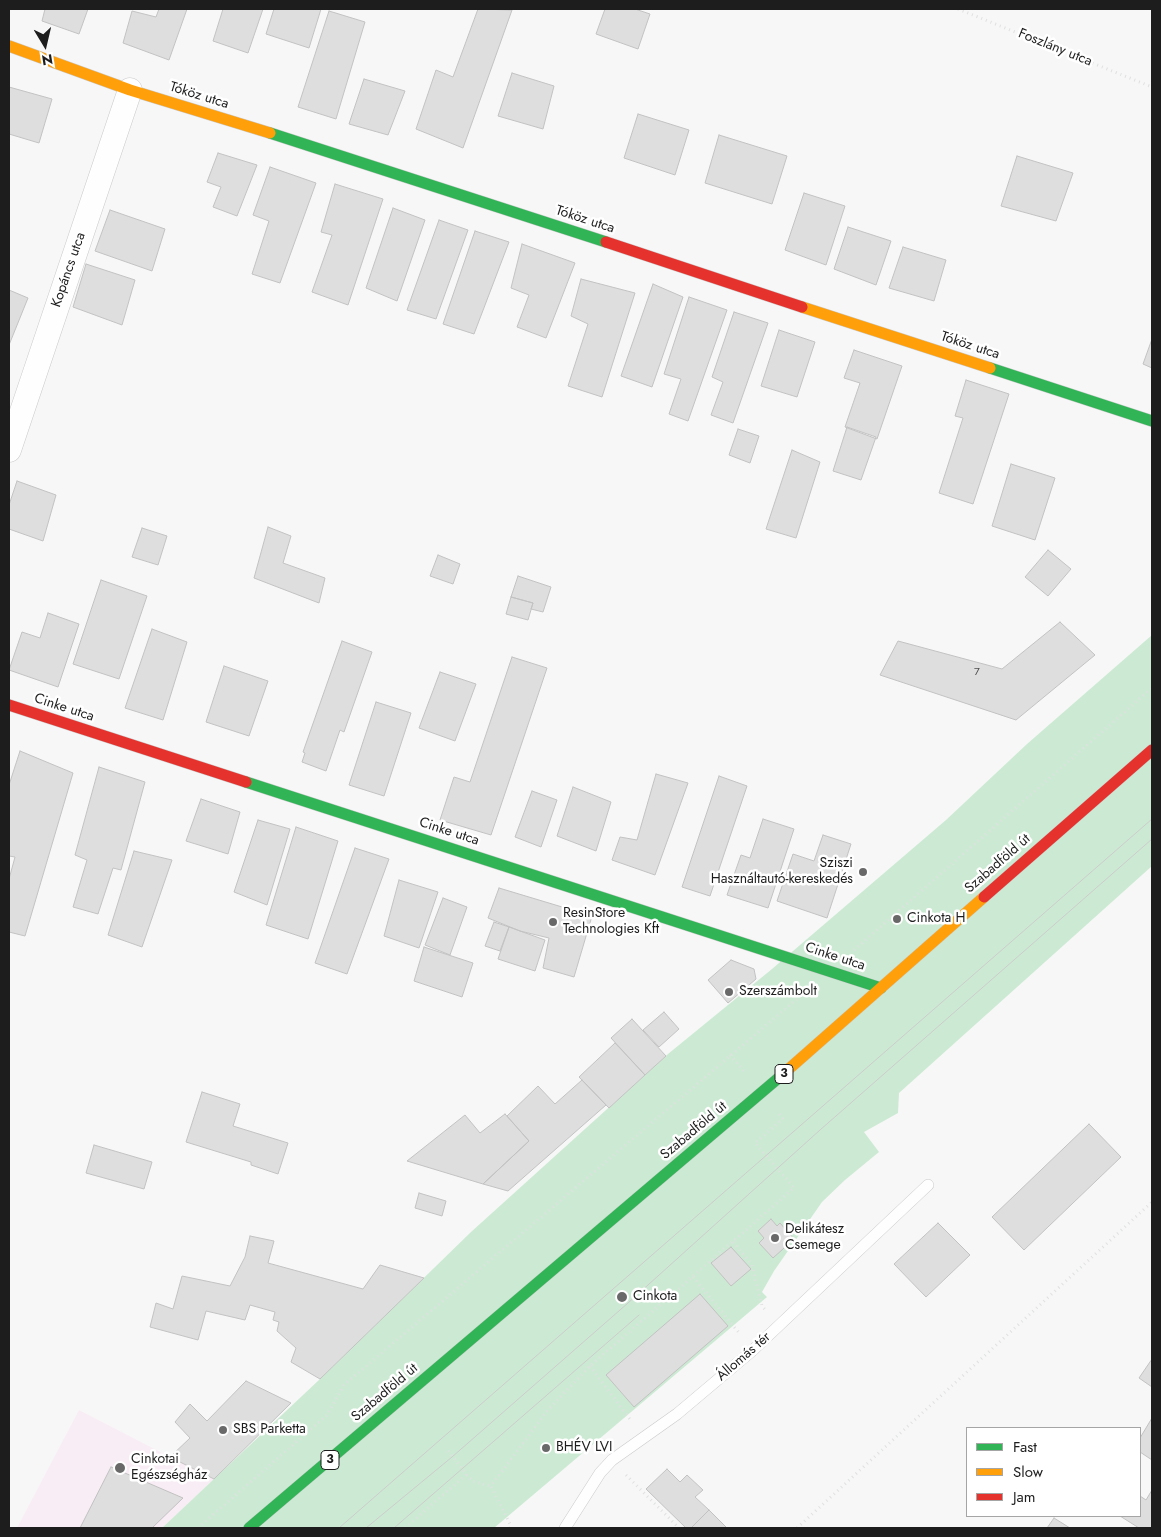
<!DOCTYPE html>
<meta charset="utf-8">
<style>
body{margin:0}
#map{position:relative;width:1161px;height:1537px;overflow:hidden;background:#f7f7f7;font-family:Jost,sans-serif}
canvas{display:block}
.frame{position:absolute;inset:0;border:10px solid #1d1d1e;pointer-events:none}
.legend{position:absolute;left:966px;top:1427px;width:175px;height:90px;box-sizing:border-box;background:#fff;border:1px solid #a5a5a5;margin:0;padding:6px 9px;list-style:none;font-size:15px;color:#1d1d1e}
.legend li{display:flex;align-items:center;gap:10px;height:25px}
.legend b{width:25px;border:1px solid #a5a5a5}
.north{position:absolute;left:20px;top:20px;width:50px;height:50px;-webkit-text-stroke:4px #fff;paint-order:stroke;rotate:171deg;font-size:14px;font-weight:700;line-height:20px;text-align:center;color:#1d1d1e}
.north::after{content:'';display:block;margin:auto;width:18px;height:22px;background:#1d1d1e;clip-path:polygon(50% 0,100% 100%,50% 72%,0 100%)}
</style>
<div id="map">
<canvas width="1161" height="1537"></canvas>
<div class="frame"></div>
<ul class="legend">
<li><b style="height:6px;background:#30b455"></b>Fast</li>
<li><b style="height:6px;background:#ff9f0a"></b>Slow</li>
<li><b style="height:6px;background:#e5322d"></b>Jam</li>
</ul>
<div class="north">N</div>
</div>
<script>
const context = document.querySelector('canvas').getContext('2d');
context.lineJoin = 'round';
function paint(path, color) { context.fillStyle = color; context.fill(path, 'evenodd'); }
const shape = rows => new Path2D(rows.map(r => 'M' + r).join(''));
function trace(path, color, width, dash) { context.strokeStyle = color; context.lineWidth = width; context.lineCap = dash ? 'butt' : 'round'; context.setLineDash(dash || []); context.stroke(path); }
function label(font, color, halo, rows, align = 'center') {
  context.font = font + ' Jost,sans-serif'; context.lineWidth = 5; context.setLineDash([]); context.textBaseline = 'middle'; context.strokeStyle = halo; context.fillStyle = color; for (const [text, x, y, turn = 0] of rows) {
    context.save(); context.translate(x, y); context.rotate((+turn || 0) * Math.PI / 180); context.textAlign = isNaN(turn) ? turn : align; if (halo) context.strokeText(text, 0, 0); context.fillText(text, 0, 0); context.restore();
  }
}
paint(shape([
 [79,1410,170,1457,214,1479,162,1528,17,1528]
]), '#f9edf5');
paint(shape([
 [1152,635,1152,866,899,1093,898,1113,864,1132,879,1152,845,1180,822,1202,774,1271,762,1292,767,1297,494,1528,162,1528,320,1379,471,1232,668,1054,772,969,946,820,1027,744]
]), '#ccead3');
const building = shape([
 [45,9,88,9,79,34,42,21,45,9],
 [159,9,187,9,169,60,123,43,132,11,156,17,159,9],
 [223,9,263,9,248,53,213,41,223,9],
 [274,9,321,9,309,48,266,34,274,9],
 [478,9,512,10,463,148,416,129,436,70,453,77,478,9],
 [605,9,635,9,650,14,638,49,596,34,605,9],
 [329,11,365,22,336,119,298,107,329,11],
 [512,73,554,86,543,129,498,116,512,73],
 [364,79,405,91,388,135,349,124,364,79],
 [9,87,52,99,39,143,9,134,9,87],
 [638,114,689,130,675,175,624,158,638,114],
 [719,135,787,156,772,204,705,183,719,135],
 [218,153,257,165,237,216,213,207,221,187,207,182,218,153],
 [1017,156,1073,173,1056,221,1001,206,1017,156],
 [270,167,316,183,280,283,252,274,269,221,253,215,270,167],
 [335,184,383,199,348,305,312,292,332,235,321,232,335,184],
 [804,193,845,206,826,265,785,250,804,193],
 [393,208,425,220,397,301,366,288,393,208],
 [110,210,165,229,152,271,95,251,110,210],
 [439,220,468,230,436,319,407,310,439,220],
 [848,227,891,241,876,285,834,269,848,227],
 [475,231,509,242,474,334,443,324,475,231],
 [522,244,575,263,546,338,517,327,529,295,511,288,522,244],
 [903,247,946,260,934,301,889,288,903,247],
 [86,264,135,280,122,325,73,307,86,264],
 [581,279,635,293,602,397,568,386,588,324,571,316,581,279],
 [653,284,683,297,652,387,621,376,653,284],
 [9,290,28,298,9,345,9,290],
 [689,297,727,310,688,421,669,414,681,379,664,374,689,297],
 [734,312,768,323,733,423,711,415,723,382,712,377,734,312],
 [779,330,815,342,797,397,761,386,779,330],
 [1152,339,1152,368,1143,364,1152,339],
 [854,350,902,366,877,439,845,427,860,383,844,378,854,350],
 [966,380,1009,394,973,504,939,493,963,418,955,416,966,380],
 [847,427,876,437,861,480,833,471,847,427],
 [738,429,759,436,750,463,729,455,738,429],
 [792,450,820,462,796,538,766,529,792,450],
 [1011,464,1055,478,1035,540,992,526,1011,464],
 [17,481,56,495,43,541,9,529,9,505,17,481],
 [268,527,291,536,283,563,325,578,319,603,254,578,268,527],
 [142,528,167,536,158,565,132,557,142,528],
 [1048,550,1071,569,1048,596,1025,577,1048,550],
 [438,555,460,564,453,584,430,576,438,555],
 [518,576,551,587,543,612,531,609,533,603,511,597,518,576],
 [101,580,147,596,119,679,73,664,101,580],
 [511,597,533,603,528,620,506,614,511,597],
 [48,613,79,624,58,687,9,670,22,632,40,638,48,613],
 [1060,622,1095,655,1016,720,880,675,898,641,1002,669,1060,622],
 [152,629,187,642,163,720,125,708,152,629],
 [342,641,372,652,344,732,340,730,326,771,302,762,305,753,303,752,342,641],
 [512,657,547,668,491,835,440,820,454,777,470,782,512,657],
 [224,666,268,681,249,736,206,722,224,666],
 [440,672,476,684,455,741,419,728,440,672],
 [376,702,411,713,384,796,349,785,376,702],
 [20,751,73,773,25,936,9,932,9,879,15,857,9,856,9,785,20,751],
 [99,767,145,782,121,870,113,868,98,914,73,907,87,860,75,855,99,767],
 [656,774,688,783,655,875,612,860,620,837,637,840,656,774],
 [719,776,747,786,710,896,682,887,719,776],
 [573,787,611,802,596,851,557,836,573,787],
 [532,791,557,800,541,847,515,837,532,791],
 [201,799,240,812,228,854,186,841,201,799],
 [763,819,794,829,768,908,727,895,741,855,750,858,763,819],
 [258,820,290,829,267,905,234,892,258,820],
 [296,827,338,841,308,939,266,925,296,827],
 [823,835,851,844,827,918,777,901,793,854,814,861,823,835],
 [355,848,389,859,347,974,315,963,355,848],
 [134,851,172,860,142,947,108,935,134,851],
 [399,880,438,892,419,948,384,936,399,880],
 [499,888,592,916,574,977,543,968,549,938,520,931,488,918,499,888],
 [443,898,467,907,450,955,425,945,443,898],
 [494,922,509,927,500,951,485,946,494,922],
 [509,927,545,940,535,971,498,959,509,927],
 [424,947,473,963,462,997,414,981,424,947],
 [731,960,754,969,756,979,728,1003,708,980,731,960],
 [664,1012,679,1029,659,1047,643,1030,664,1012],
 [632,1019,666,1056,645,1075,611,1038,632,1019],
 [615,1043,645,1075,609,1108,579,1077,615,1043],
 [582,1080,606,1105,508,1191,483,1184,529,1141,507,1116,538,1086,555,1104,582,1080],
 [202,1092,240,1104,233,1126,288,1143,278,1174,251,1165,251,1162,186,1142,202,1092],
 [505,1114,529,1141,483,1184,407,1161,465,1115,480,1133,505,1114],
 [1089,1124,1121,1157,1024,1250,992,1217,1089,1124],
 [94,1145,152,1162,144,1189,86,1173,94,1145],
 [419,1193,446,1201,442,1216,415,1208,419,1193],
 [771,1219,777,1226,780,1223,794,1239,773,1258,759,1243,764,1238,758,1231,771,1219],
 [938,1223,970,1255,926,1297,894,1264,938,1223],
 [250,1236,274,1241,268,1263,363,1289,380,1265,424,1278,320,1379,291,1362,296,1348,277,1331,279,1322,273,1320,275,1312,250,1305,245,1320,206,1311,198,1340,150,1327,156,1303,173,1309,182,1276,230,1286,245,1257,250,1236],
 [731,1247,751,1269,731,1286,711,1263,731,1247],
 [700,1294,728,1326,634,1407,606,1375,700,1294],
 [1152,1359,1152,1387,1139,1378,1152,1359],
 [246,1381,291,1403,214,1479,170,1457,190,1438,175,1422,190,1404,207,1421,246,1381],
 [1152,1418,1152,1460,1140,1452,1140,1438,1152,1418],
 [111,1467,183,1498,152,1528,80,1528,111,1467],
 [667,1469,680,1482,687,1475,703,1490,695,1497,709,1510,691,1528,686,1528,646,1489,667,1469],
 [1152,1490,1152,1528,1139,1528,1120,1516,1140,1516,1140,1496,1146,1500,1152,1490],
 [709,1510,727,1528,691,1528,709,1510],
 [1054,1518,1070,1528,1047,1528,1054,1518]
]);
paint(building, '#dfdedf');
trace(building, '#c2c2c2', 1);
const lane = shape([
 [565,1528,600,1473,612,1460,677,1414,753,1350,928,1185]
]);
const street = shape([
 [9,450,130,90]
]);
const fast = shape([
 [270,133,606,242],
 [990,368,1152,421],
 [246,782,881,988],
 [249,1528,782,1075]
]);
const slow = shape([
 [9,46,130,90,270,133],
 [802,307,990,368],
 [782,1075,984,897]
]);
const jam = shape([
 [606,242,802,307],
 [9,705,246,782],
 [984,897,1152,750]
]);
trace(lane, '#cacacb', 12);
trace(street, '#cacacb', 25);
trace(fast, '#cacacb', 12);
trace(slow, '#cacacb', 12);
trace(jam, '#cacacb', 12);
trace(shape([
 [958,9,1152,87],
 [854,950,1152,688],
 [730,1055,745,1072],
 [733,1242,752,1265,762,1306,767,1312],
 [693,1277,740,1334],
 [590,1366,632,1422],
 [448,1451,472,1481,491,1486],
 [626,1475,679,1528],
 [198,1528,327,1415,344,1385,804,993],
 [405,1528,467,1474],
 [510,1528,511,1526,491,1486,548,1410,590,1366,794,1188,755,1143,783,1119,779,1113],
 [797,1528,1152,1202]
]), '#dfe0e0', 3, [1, 4]);
trace(lane, '#fefefe', 11);
trace(street, '#fefefe', 24);
trace(fast, '#30b455', 11);
trace(slow, '#ff9f0a', 11);
trace(jam, '#e5322d', 11);
trace(shape([
 [339,1528,1152,819],
 [366,1528,452,1457,628,1303,820,1130,1152,839],
 [394,1528,639,1315]
]), '#ccc', 1);
for (const [x, y, r, color] of [
 [863,872,5,"#69696a"],
 [897,919,5,"#69696a"],
 [553,922,5,"#69696a"],
 [729,992,5,"#69696a"],
 [775,1238,5,"#69696a"],
 [622,1297,6,"#69696a"],
 [223,1430,5,"#69696a"],
 [546,1448,5,"#69696a"],
 [120,1468,6,"#69696a"]
]) { const dot = new Path2D(); dot.arc(x, y, r, 0, 2 * Math.PI); context.fillStyle = color; context.fill(dot); trace(dot, '#fff', 2); }
label('11px', '#4e4e4f', null, [
 ["7",977,672]
]);
for (const [x, y, w] of [
 [784,1074,18],
 [330,1460,18]
]) { const box = new Path2D(); box.roundRect(x - w / 2, y - 9.5, w, 19, 4); context.fillStyle = '#fff'; context.fill(box); trace(box, '#1d1d1e', 1); }
label('bold 12px', '#1d1d1e', null, [
 ["3",784,1074],
 ["3",330,1460]
]);
label('14px', '#1d1d1e', '#fff', [
 ["Foszlány utca",1055,48,22],
 ["Tóköz utca",199,96,17],
 ["Tóköz utca",585,220,18],
 ["Kopáncs utca",69,270,-71],
 ["Tóköz utca",970,346,18],
 ["Cinke utca",64,708,18],
 ["Cinke utca",449,832,18],
 ["Szabadföld út",998,864,-41],
 ["Cinke utca",835,957,18],
 ["Szabadföld út",694,1131,-40],
 ["Állomás tér",744,1357,-41],
 ["Szabadföld út",385,1393,-40]
]);
label('14px', '#1d1d1e', '#fff', [
 ["Sziszi",853,864,"right"],
 ["Használtautó-kereskedés",853,880,"right"],
 ["ResinStore",563,914],
 ["Technologies Kft",563,930],
 ["Cinkota H",907,919],
 ["Szerszámbolt",739,992],
 ["Delikátesz",785,1230],
 ["Csemege",785,1246],
 ["Cinkota",633,1297],
 ["SBS Parketta",233,1430],
 ["BHÉV LVI",556,1448],
 ["Cinkotai",131,1460],
 ["Egészségház",131,1476]
], 'left');
</script>
